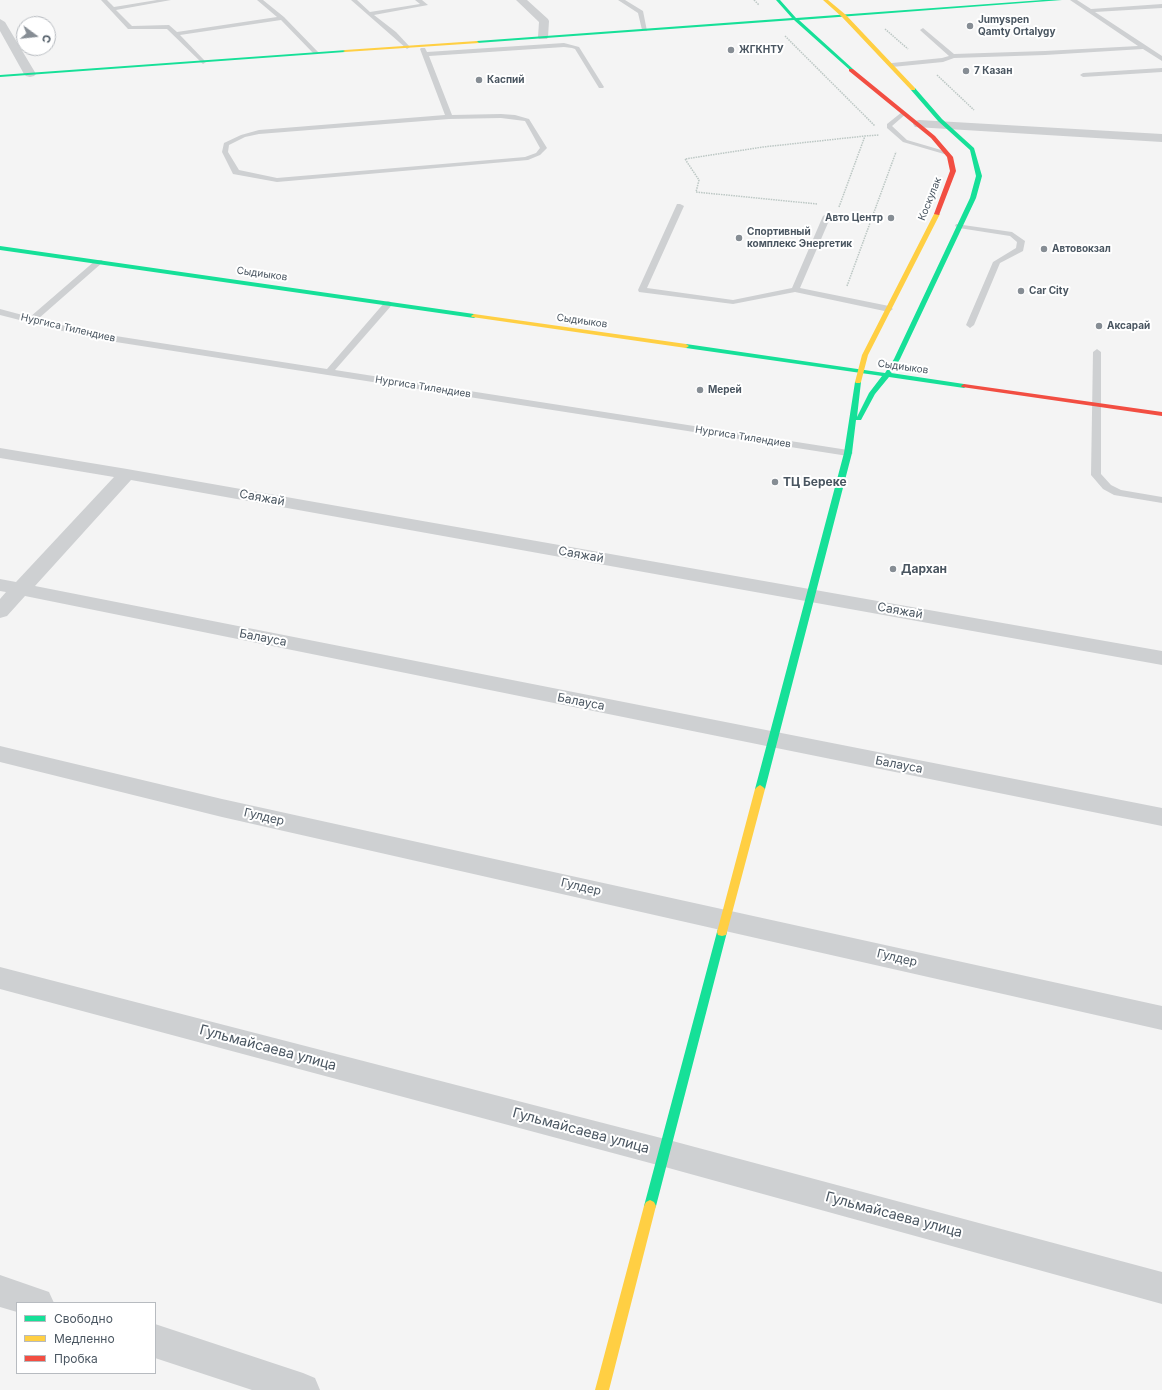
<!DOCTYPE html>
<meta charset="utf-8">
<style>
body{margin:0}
#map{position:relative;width:1162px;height:1390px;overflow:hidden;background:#f4f4f4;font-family:Inter,sans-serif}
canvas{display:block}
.legend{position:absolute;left:16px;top:1302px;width:140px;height:72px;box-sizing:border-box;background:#fff;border:1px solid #b7bbc0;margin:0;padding:5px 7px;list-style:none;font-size:12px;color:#4a5661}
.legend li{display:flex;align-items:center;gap:8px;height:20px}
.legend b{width:20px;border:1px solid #b7bbc0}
.north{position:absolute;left:16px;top:16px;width:40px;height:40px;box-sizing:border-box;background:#fff;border:1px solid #b7bbc0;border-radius:50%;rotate:105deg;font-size:11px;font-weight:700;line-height:16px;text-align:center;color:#4a5661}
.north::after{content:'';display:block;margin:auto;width:14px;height:18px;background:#868d94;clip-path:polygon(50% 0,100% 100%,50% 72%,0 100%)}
</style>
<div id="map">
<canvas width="1162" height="1390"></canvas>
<ul class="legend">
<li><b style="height:5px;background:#16e098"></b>Свободно</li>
<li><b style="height:5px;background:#ffcf43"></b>Медленно</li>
<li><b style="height:5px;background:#f24e42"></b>Пробка</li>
</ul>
<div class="north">С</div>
</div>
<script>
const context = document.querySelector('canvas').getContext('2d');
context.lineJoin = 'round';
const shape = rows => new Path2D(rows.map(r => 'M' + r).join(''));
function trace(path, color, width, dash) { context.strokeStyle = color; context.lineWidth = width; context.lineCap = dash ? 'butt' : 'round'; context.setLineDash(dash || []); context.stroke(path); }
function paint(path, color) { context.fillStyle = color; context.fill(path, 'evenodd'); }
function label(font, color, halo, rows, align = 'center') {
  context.font = font + ' Inter,sans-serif'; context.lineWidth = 4; context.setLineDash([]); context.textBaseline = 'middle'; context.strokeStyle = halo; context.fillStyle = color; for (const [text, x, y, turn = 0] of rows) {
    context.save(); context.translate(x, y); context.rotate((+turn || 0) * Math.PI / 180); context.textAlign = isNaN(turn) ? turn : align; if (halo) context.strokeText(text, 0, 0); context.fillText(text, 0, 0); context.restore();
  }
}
trace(shape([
 [754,0,759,5],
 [885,29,908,49],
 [785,36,875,126],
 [937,75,974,110],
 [817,204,696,192,699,180,685,159,763,147,865,136],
 [839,207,865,136,879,135],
 [847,286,896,152]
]), '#bcc7c4', 1.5, [1.5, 1]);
paint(shape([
 [101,0,107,0,114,7,157,0,171,0,116,10,132,26,169,25,177,32,277,17,257,0,263,0,284,17,319,53,314,54,281,20,180,35,205,61,206,62,203,64,167,29,128,29,101,0],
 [351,0,357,0,370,12,420,4,415,0,422,0,428,5,374,15,396,32,410,47,407,49,351,0],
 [618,0,625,0,643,11,647,31,642,30,638,13,618,0],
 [1070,0,1077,0,1091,9,1162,4,1162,8,1095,12,1162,56,1162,61,1143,49,1045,55,954,58,943,62,892,67,889,65,892,63,942,58,949,56,921,31,920,30,923,28,954,54,1045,51,1138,46,1070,0],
 [564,43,579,47,604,87,603,88,599,88,575,49,572,48,564,47,429,56,452,115,501,114,515,115,529,119,547,148,540,155,528,160,277,182,233,174,222,152,224,143,241,135,259,130,445,115,420,49,421,48,425,48,427,52,564,43],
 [501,118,525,121,540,148,536,153,525,157,277,178,239,170,228,152,229,145,245,137,259,134,449,119,501,118],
 [1162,68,1162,72,1083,77,1080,75,1083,73,1162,68],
 [902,112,907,113,892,126,907,140,948,152,948,154,944,154,903,142,887,128,887,124,902,112],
 [677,204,680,204,684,206,647,288,733,300,792,288,823,216,827,214,831,216,800,288,889,306,893,309,889,312,795,292,733,304,639,292,638,290,677,204],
 [956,224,1012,232,1025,241,1023,251,1000,263,974,325,970,328,966,325,993,262,1016,248,1017,242,1010,236,959,228,955,226,956,224],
 [96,260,102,260,103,262,38,319,90,332,327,369,385,302,388,301,391,302,392,304,391,306,335,370,848,450,853,453,848,456,90,338,0,315,0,309,30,317,96,260],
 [1097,349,1101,352,1101,474,1111,485,1121,490,1162,497,1162,503,1114,495,1103,489,1091,475,1093,352,1097,349]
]), '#ced0d2');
paint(shape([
 [516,0,527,0,548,19,549,21,548,37,547,39,539,39,538,37,539,22,516,0],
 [0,19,5,22,36,74,34,76,30,77,26,76,24,74,0,31,0,19],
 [919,120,1162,134,1162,142,915,127,913,124,915,121,919,120],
 [0,448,127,469,1162,651,1162,665,131,480,35,586,1162,808,1162,826,25,596,7,616,0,618,0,599,6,592,0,591,0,579,16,582,114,477,0,458,0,448],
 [0,746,222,799,1162,1006,1162,1030,222,817,0,762,0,746],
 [0,967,665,1139,1162,1272,1162,1304,665,1167,0,989,0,967],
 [0,1275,49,1292,54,1303,17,1303,17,1312,0,1307,0,1275],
 [155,1324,303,1373,315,1378,320,1390,252,1390,155,1358,155,1324]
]), '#ced0d2');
paint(shape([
 [776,0,780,0,796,18,1043,0,1062,0,799,20,853,69,851,71,794,20,477,43,475,42,477,41,792,18,776,0],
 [347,50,345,52,0,77,0,75,347,50],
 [911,88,915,88,942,119,974,148,982,176,976,198,900,359,891,373,964,384,967,386,964,388,889,377,875,394,861,420,856,420,852,453,765,789,763,791,760,793,757,791,755,789,844,453,855,382,858,380,861,382,857,417,869,393,882,376,686,348,683,346,686,344,885,373,894,359,970,198,976,176,970,150,938,121,911,90,911,88],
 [0,246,474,314,477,316,474,318,0,250,0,246],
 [722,928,726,929,727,932,656,1206,654,1210,650,1212,646,1210,644,1206,717,932,718,929,722,928]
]), '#16e098');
paint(shape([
 [823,0,828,0,846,15,915,88,915,90,911,90,842,17,823,0],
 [477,41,479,43,345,52,343,51,345,50,477,41],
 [937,212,940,214,868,355,861,382,860,383,856,383,855,382,862,355,934,214,937,212],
 [474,314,686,344,689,346,686,348,472,317,471,316,474,314],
 [760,785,763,787,765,789,727,932,726,935,722,936,718,935,717,932,755,789,757,787,760,785],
 [650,1200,654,1202,656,1206,609,1390,595,1390,644,1206,646,1202,650,1200]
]), '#ffcf43');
paint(shape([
 [849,69,853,69,935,136,953,157,956,171,939,215,934,214,950,171,947,157,931,138,849,71,849,69],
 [964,384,1162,412,1162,416,962,387,961,386,964,384]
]), '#f24e42');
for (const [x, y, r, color] of [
 [970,26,4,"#868d94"],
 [731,50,4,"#868d94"],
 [966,71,4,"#868d94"],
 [479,80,4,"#868d94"],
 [891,218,4,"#868d94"],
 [739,238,4,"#868d94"],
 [1044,249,4,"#868d94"],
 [1021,291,4,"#868d94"],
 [1099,326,4,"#868d94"],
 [700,390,4,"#868d94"],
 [775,482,4,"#868d94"],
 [893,569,4,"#868d94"]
]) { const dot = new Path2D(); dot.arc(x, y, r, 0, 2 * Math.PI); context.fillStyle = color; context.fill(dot); trace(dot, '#fff', 1.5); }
label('bold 10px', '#4a5661', '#fff', [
 ["Jumyspen",978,20],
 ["Qamty Ortalygy",978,32],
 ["ЖГКНТУ",739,50],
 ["7 Казан",974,71],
 ["Каспий",487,80],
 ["Авто Центр",883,218,"right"],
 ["Спортивный",747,232],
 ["комплекс Энергетик",747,244],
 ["Автовокзал",1052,249],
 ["Car City",1029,291],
 ["Аксарай",1107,326],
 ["Мерей",708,390]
], 'left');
label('10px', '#4a5661', '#fff', [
 ["Коскулак",930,199,-68],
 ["Сыдиыков",262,274,8],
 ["Сыдиыков",582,321,8],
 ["Нургиса Тилендиев",68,328,13],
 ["Сыдиыков",903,367,8],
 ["Нургиса Тилендиев",423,387,9],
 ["Нургиса Тилендиев",743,437,9]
]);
label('bold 12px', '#4a5661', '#fff', [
 ["ТЦ Береке",783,482],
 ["Дархан",901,569]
], 'left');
label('12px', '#4a5661', '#fff', [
 ["Саяжай",262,498,10],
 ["Саяжай",581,555,10],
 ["Саяжай",900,611,10],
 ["Балауса",263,638,11],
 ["Балауса",581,702,11],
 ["Балауса",899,765,11],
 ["Гулдер",264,817,13],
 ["Гулдер",581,887,13],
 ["Гулдер",897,958,13]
]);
label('14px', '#4a5661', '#fff', [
 ["Гульмайсаева улица",268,1048,15],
 ["Гульмайсаева улица",581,1131,15],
 ["Гульмайсаева улица",894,1215,15]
]);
</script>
